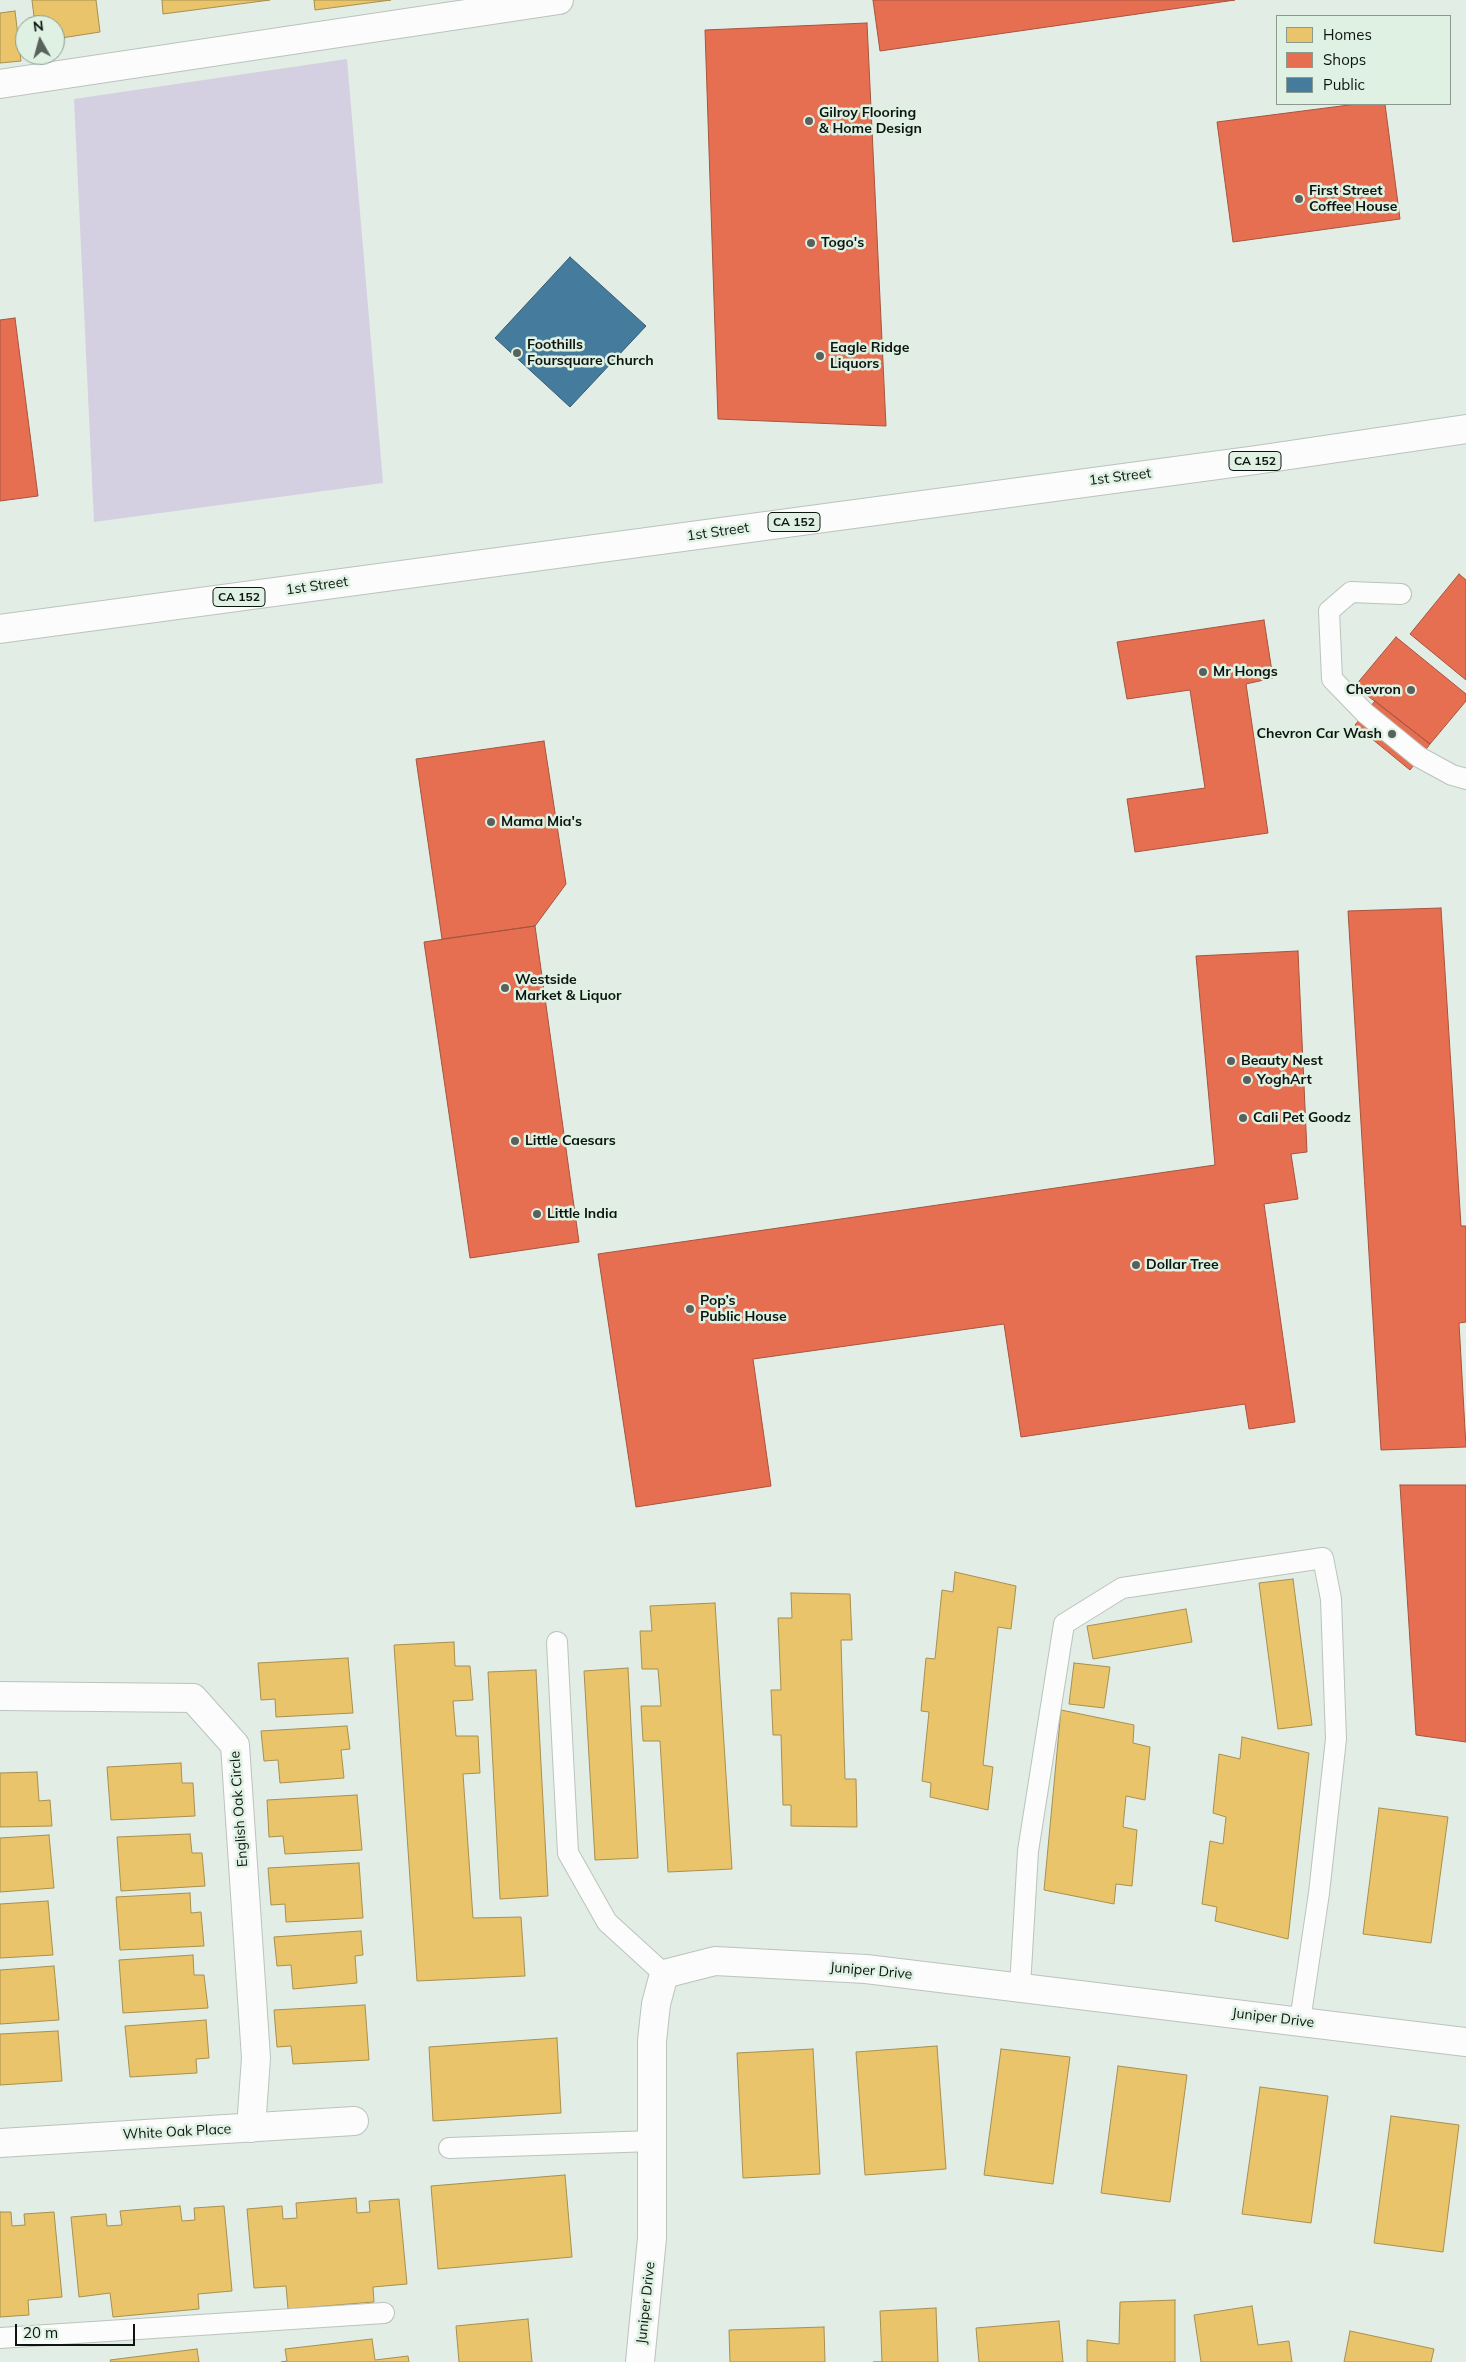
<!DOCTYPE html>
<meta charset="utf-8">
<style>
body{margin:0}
#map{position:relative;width:1466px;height:2362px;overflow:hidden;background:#e2ede5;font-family:Mulish,sans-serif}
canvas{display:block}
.legend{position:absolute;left:1276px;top:15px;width:175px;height:90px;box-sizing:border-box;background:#def1e2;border:1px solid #8b998e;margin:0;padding:6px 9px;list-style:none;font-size:15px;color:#0e1510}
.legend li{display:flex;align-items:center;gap:10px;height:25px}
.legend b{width:25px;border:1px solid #8b998e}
.north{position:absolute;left:15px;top:15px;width:50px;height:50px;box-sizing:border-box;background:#def1e2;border:1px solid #8b998e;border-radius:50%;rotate:353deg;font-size:14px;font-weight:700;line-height:20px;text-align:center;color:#0e1510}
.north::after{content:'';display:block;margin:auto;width:18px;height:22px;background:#58615b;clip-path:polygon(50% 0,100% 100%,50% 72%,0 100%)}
.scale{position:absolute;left:15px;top:2324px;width:120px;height:22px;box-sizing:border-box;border:2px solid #0e1510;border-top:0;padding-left:6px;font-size:15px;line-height:18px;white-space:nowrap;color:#0e1510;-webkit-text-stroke:4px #def1e2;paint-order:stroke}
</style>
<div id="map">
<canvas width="1466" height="2362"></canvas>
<ul class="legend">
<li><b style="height:14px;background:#e9c46a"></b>Homes</li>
<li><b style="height:14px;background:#e76f51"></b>Shops</li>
<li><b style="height:14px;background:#457b9d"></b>Public</li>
</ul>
<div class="north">N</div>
<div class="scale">20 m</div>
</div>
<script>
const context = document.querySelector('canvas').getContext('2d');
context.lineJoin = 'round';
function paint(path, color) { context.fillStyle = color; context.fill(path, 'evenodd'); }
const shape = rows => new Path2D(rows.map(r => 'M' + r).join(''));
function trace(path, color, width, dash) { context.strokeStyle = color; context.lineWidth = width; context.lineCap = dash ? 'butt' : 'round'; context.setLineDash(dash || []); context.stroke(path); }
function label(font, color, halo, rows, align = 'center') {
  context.font = font + ' Mulish,sans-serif'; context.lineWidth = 5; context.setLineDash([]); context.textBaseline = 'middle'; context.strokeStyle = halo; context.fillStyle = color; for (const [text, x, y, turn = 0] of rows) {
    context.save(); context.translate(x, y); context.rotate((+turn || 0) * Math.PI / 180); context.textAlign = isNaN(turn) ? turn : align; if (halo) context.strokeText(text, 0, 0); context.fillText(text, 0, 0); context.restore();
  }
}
paint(shape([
 [347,59,383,483,94,522,74,99]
]), '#d4d0e1');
const homes = shape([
 [32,0,96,0,100,32,55,39,55,25,35,25,32,0],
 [162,0,270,0,163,14,162,0],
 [314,0,391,0,315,10,314,0],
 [15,11,21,61,0,63,0,13,15,11],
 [955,1572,1016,1586,1011,1629,998,1627,983,1765,993,1767,988,1810,930,1797,931,1783,922,1781,929,1712,921,1711,926,1658,935,1659,942,1590,953,1592,955,1572],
 [1293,1579,1312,1725,1278,1729,1259,1583,1293,1579],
 [791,1593,850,1594,852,1640,841,1640,845,1779,856,1779,857,1827,791,1826,791,1805,783,1805,781,1735,773,1735,771,1690,781,1690,778,1618,792,1618,791,1593],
 [715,1603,732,1869,668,1872,660,1741,643,1741,641,1706,661,1706,658,1669,642,1669,640,1631,652,1631,650,1606,715,1603],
 [1186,1609,1192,1642,1093,1659,1087,1626,1186,1609],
 [454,1642,455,1666,470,1666,473,1700,453,1701,456,1736,478,1736,480,1773,463,1774,473,1918,521,1917,525,1976,417,1981,394,1645,454,1642],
 [348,1658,353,1713,276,1717,275,1699,261,1700,258,1663,348,1658],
 [1074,1663,1110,1667,1104,1708,1069,1704,1074,1663],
 [628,1668,638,1858,595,1860,584,1671,628,1668],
 [536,1670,548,1896,500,1899,488,1672,536,1670],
 [1061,1710,1134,1725,1133,1743,1150,1747,1145,1800,1126,1796,1123,1827,1137,1830,1132,1886,1116,1884,1114,1904,1044,1890,1061,1710],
 [347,1726,350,1749,341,1750,344,1778,280,1783,278,1760,264,1761,261,1731,347,1726],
 [1242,1737,1309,1753,1288,1939,1215,1921,1217,1907,1202,1904,1210,1841,1223,1844,1226,1817,1213,1813,1219,1754,1240,1759,1242,1737],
 [181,1763,182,1783,193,1783,195,1816,111,1820,107,1767,181,1763],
 [37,1772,39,1801,50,1800,52,1826,0,1827,0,1773,37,1772],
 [357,1795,362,1850,285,1854,283,1836,269,1837,267,1800,357,1795],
 [1379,1808,1448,1817,1431,1943,1363,1934,1379,1808],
 [190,1834,192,1853,202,1853,205,1886,121,1891,117,1837,190,1834],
 [49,1835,54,1888,0,1892,0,1838,49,1835],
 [359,1863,363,1918,286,1922,285,1904,271,1905,268,1868,359,1863],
 [190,1893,191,1913,201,1912,204,1946,120,1950,116,1897,190,1893],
 [48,1901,53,1955,0,1958,0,1904,48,1901],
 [361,1931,363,1955,355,1956,357,1983,293,1989,291,1965,277,1966,274,1937,361,1931],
 [193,1955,194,1975,204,1975,208,2008,123,2013,119,1960,193,1955],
 [54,1966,59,2020,0,2024,0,1970,54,1966],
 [365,2005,369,2060,293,2064,291,2046,277,2047,274,2010,365,2005],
 [206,2020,209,2058,196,2059,197,2073,130,2077,125,2026,206,2020],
 [58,2031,62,2081,0,2085,0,2034,58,2031],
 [557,2038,561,2113,433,2121,429,2047,557,2038],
 [937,2046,946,2169,865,2175,856,2052,937,2046],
 [813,2049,820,2174,743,2178,737,2053,813,2049],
 [1001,2049,1070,2057,1053,2184,984,2175,1001,2049],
 [1118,2066,1187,2075,1170,2202,1101,2193,1118,2066],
 [1260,2087,1328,2096,1311,2223,1242,2214,1260,2087],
 [1391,2116,1459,2125,1443,2252,1374,2243,1391,2116],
 [565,2175,572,2257,438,2269,431,2186,565,2175],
 [356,2198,357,2213,370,2212,369,2201,399,2199,407,2284,373,2287,374,2302,288,2309,286,2286,254,2288,247,2209,282,2206,283,2219,297,2218,296,2203,356,2198],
 [180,2206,182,2221,195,2220,194,2208,224,2206,232,2291,198,2294,199,2309,113,2317,110,2293,79,2297,71,2217,106,2214,107,2226,122,2225,120,2211,180,2206],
 [0,2212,11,2212,12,2226,25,2225,24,2214,54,2212,62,2297,28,2300,29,2315,0,2317,0,2212],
 [1175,2300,1175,2362,1087,2362,1087,2340,1119,2344,1120,2302,1175,2300],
 [1252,2306,1258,2345,1289,2341,1292,2362,1201,2362,1194,2315,1252,2306],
 [936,2308,938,2362,873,2362,882,2362,880,2311,936,2308],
 [528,2319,532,2362,459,2362,456,2326,528,2319],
 [1059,2321,1063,2362,979,2362,976,2328,1059,2321],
 [824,2327,825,2362,730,2362,729,2330,824,2327],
 [1350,2331,1434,2349,1431,2362,1344,2362,1350,2331],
 [372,2339,375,2360,408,2356,409,2362,281,2362,287,2361,285,2349,372,2339],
 [197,2349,199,2362,111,2362,110,2360,197,2349]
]);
paint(homes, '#e9c46a');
trace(homes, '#a7904f', 1);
const shops = shape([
 [873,0,1235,0,880,51,873,0],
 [867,23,886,426,718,419,705,30,867,23],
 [1357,104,1385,104,1400,219,1233,242,1217,122,1357,104],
 [15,318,38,496,0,501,0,320,15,318],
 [1459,574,1466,580,1466,680,1410,634,1459,574],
 [1264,620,1273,678,1246,684,1268,833,1135,852,1127,799,1205,788,1190,690,1127,699,1117,642,1264,620],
 [1396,637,1466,694,1466,701,1430,744,1355,686,1396,637],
 [1375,701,1430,744,1410,770,1355,725,1375,701],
 [544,741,566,884,535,926,442,939,416,759,544,741],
 [1441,908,1461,1226,1466,1226,1466,1322,1459,1323,1466,1447,1381,1450,1348,911,1441,908],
 [535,926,579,1242,470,1258,424,942,535,926],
 [1298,951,1307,1152,1291,1154,1298,1199,1264,1204,1295,1422,1249,1429,1245,1404,1021,1437,1004,1324,753,1359,771,1486,636,1507,598,1254,1215,1165,1196,956,1298,951],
 [1400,1485,1466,1485,1466,1742,1416,1735,1400,1485]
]);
paint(shops, '#e76f51');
trace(shops, '#a6543e', 1);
const public = shape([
 [570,257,646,326,570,407,495,338,570,257]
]);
paint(public, '#457b9d');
trace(public, '#345c73', 1);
const service = shape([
 [1401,594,1351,592,1329,611,1332,679,1365,713,1419,757,1452,775,1466,779],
 [557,1642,568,1853,607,1922,664,1974],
 [1020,1987,1028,1851,1064,1624,1122,1588,1323,1558,1331,1599,1336,1739,1319,1893,1300,2021],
 [449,2148,653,2141],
 [0,2338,384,2313]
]);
const minor = shape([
 [0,84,559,0],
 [0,1696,193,1698,235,1745,256,2058,251,2128],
 [0,2143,354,2121],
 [640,2362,652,2238,652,2041,656,2004,664,1974,715,1961,866,1969,1466,2042]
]);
const primary = shape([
 [0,629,1256,460,1466,429]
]);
trace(service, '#bbc3bd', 22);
trace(minor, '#bbc3bd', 30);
trace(primary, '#bbc3bd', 30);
trace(service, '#fbfcfb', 20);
trace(minor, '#fbfcfb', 28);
trace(primary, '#fbfcfb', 28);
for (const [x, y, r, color] of [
 [809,121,5,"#58615b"],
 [1299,199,5,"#58615b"],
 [811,243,5,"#58615b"],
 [517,353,5,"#58615b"],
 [820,356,5,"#58615b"],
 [1203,672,5,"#58615b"],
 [1411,690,5,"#58615b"],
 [1392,734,5,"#58615b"],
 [491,822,5,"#58615b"],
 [505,988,5,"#58615b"],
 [1231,1061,5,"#58615b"],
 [1247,1080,5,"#58615b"],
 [1243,1118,5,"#58615b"],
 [515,1141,5,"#58615b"],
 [537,1214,5,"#58615b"],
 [1136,1265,5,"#58615b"],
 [690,1309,5,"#58615b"]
]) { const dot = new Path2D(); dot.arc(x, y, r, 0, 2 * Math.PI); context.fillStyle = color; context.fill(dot); trace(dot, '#def1e2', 2); }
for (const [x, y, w] of [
 [1255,461,52],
 [794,522,52],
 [239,597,52]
]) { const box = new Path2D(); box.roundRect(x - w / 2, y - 9.5, w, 19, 4); context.fillStyle = '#def1e2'; context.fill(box); trace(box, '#0e1510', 1); }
label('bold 12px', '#0e1510', null, [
 ["CA 152",1255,461],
 ["CA 152",794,522],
 ["CA 152",239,597]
]);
label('bold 14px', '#0e1510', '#def1e2', [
 ["Gilroy Flooring",819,113],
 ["& Home Design",819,129],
 ["First Street",1309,191],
 ["Coffee House",1309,207],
 ["Togo's",821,243],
 ["Foothills",527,345],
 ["Foursquare Church",527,361],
 ["Eagle Ridge",830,348],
 ["Liquors",830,364],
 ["Mr Hongs",1213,672],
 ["Chevron",1401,690,"right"],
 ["Chevron Car Wash",1382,734,"right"],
 ["Mama Mia's",501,822],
 ["Westside",515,980],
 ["Market & Liquor",515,996],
 ["Beauty Nest",1241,1061],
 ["YoghArt",1257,1080],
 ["Cali Pet Goodz",1253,1118],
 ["Little Caesars",525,1141],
 ["Little India",547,1214],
 ["Dollar Tree",1146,1265],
 ["Pop’s",700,1301],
 ["Public House",700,1317]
], 'left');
label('14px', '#0e1510', '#def1e2', [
 ["1st Street",1120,477,-7],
 ["1st Street",718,532,-8],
 ["1st Street",317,586,-8],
 ["English Oak Circle",239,1809,-94],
 ["Juniper Drive",871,1971,5],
 ["Juniper Drive",1273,2018,7],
 ["White Oak Place",177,2132,-3],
 ["Juniper Drive",646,2303,-84]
]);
</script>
